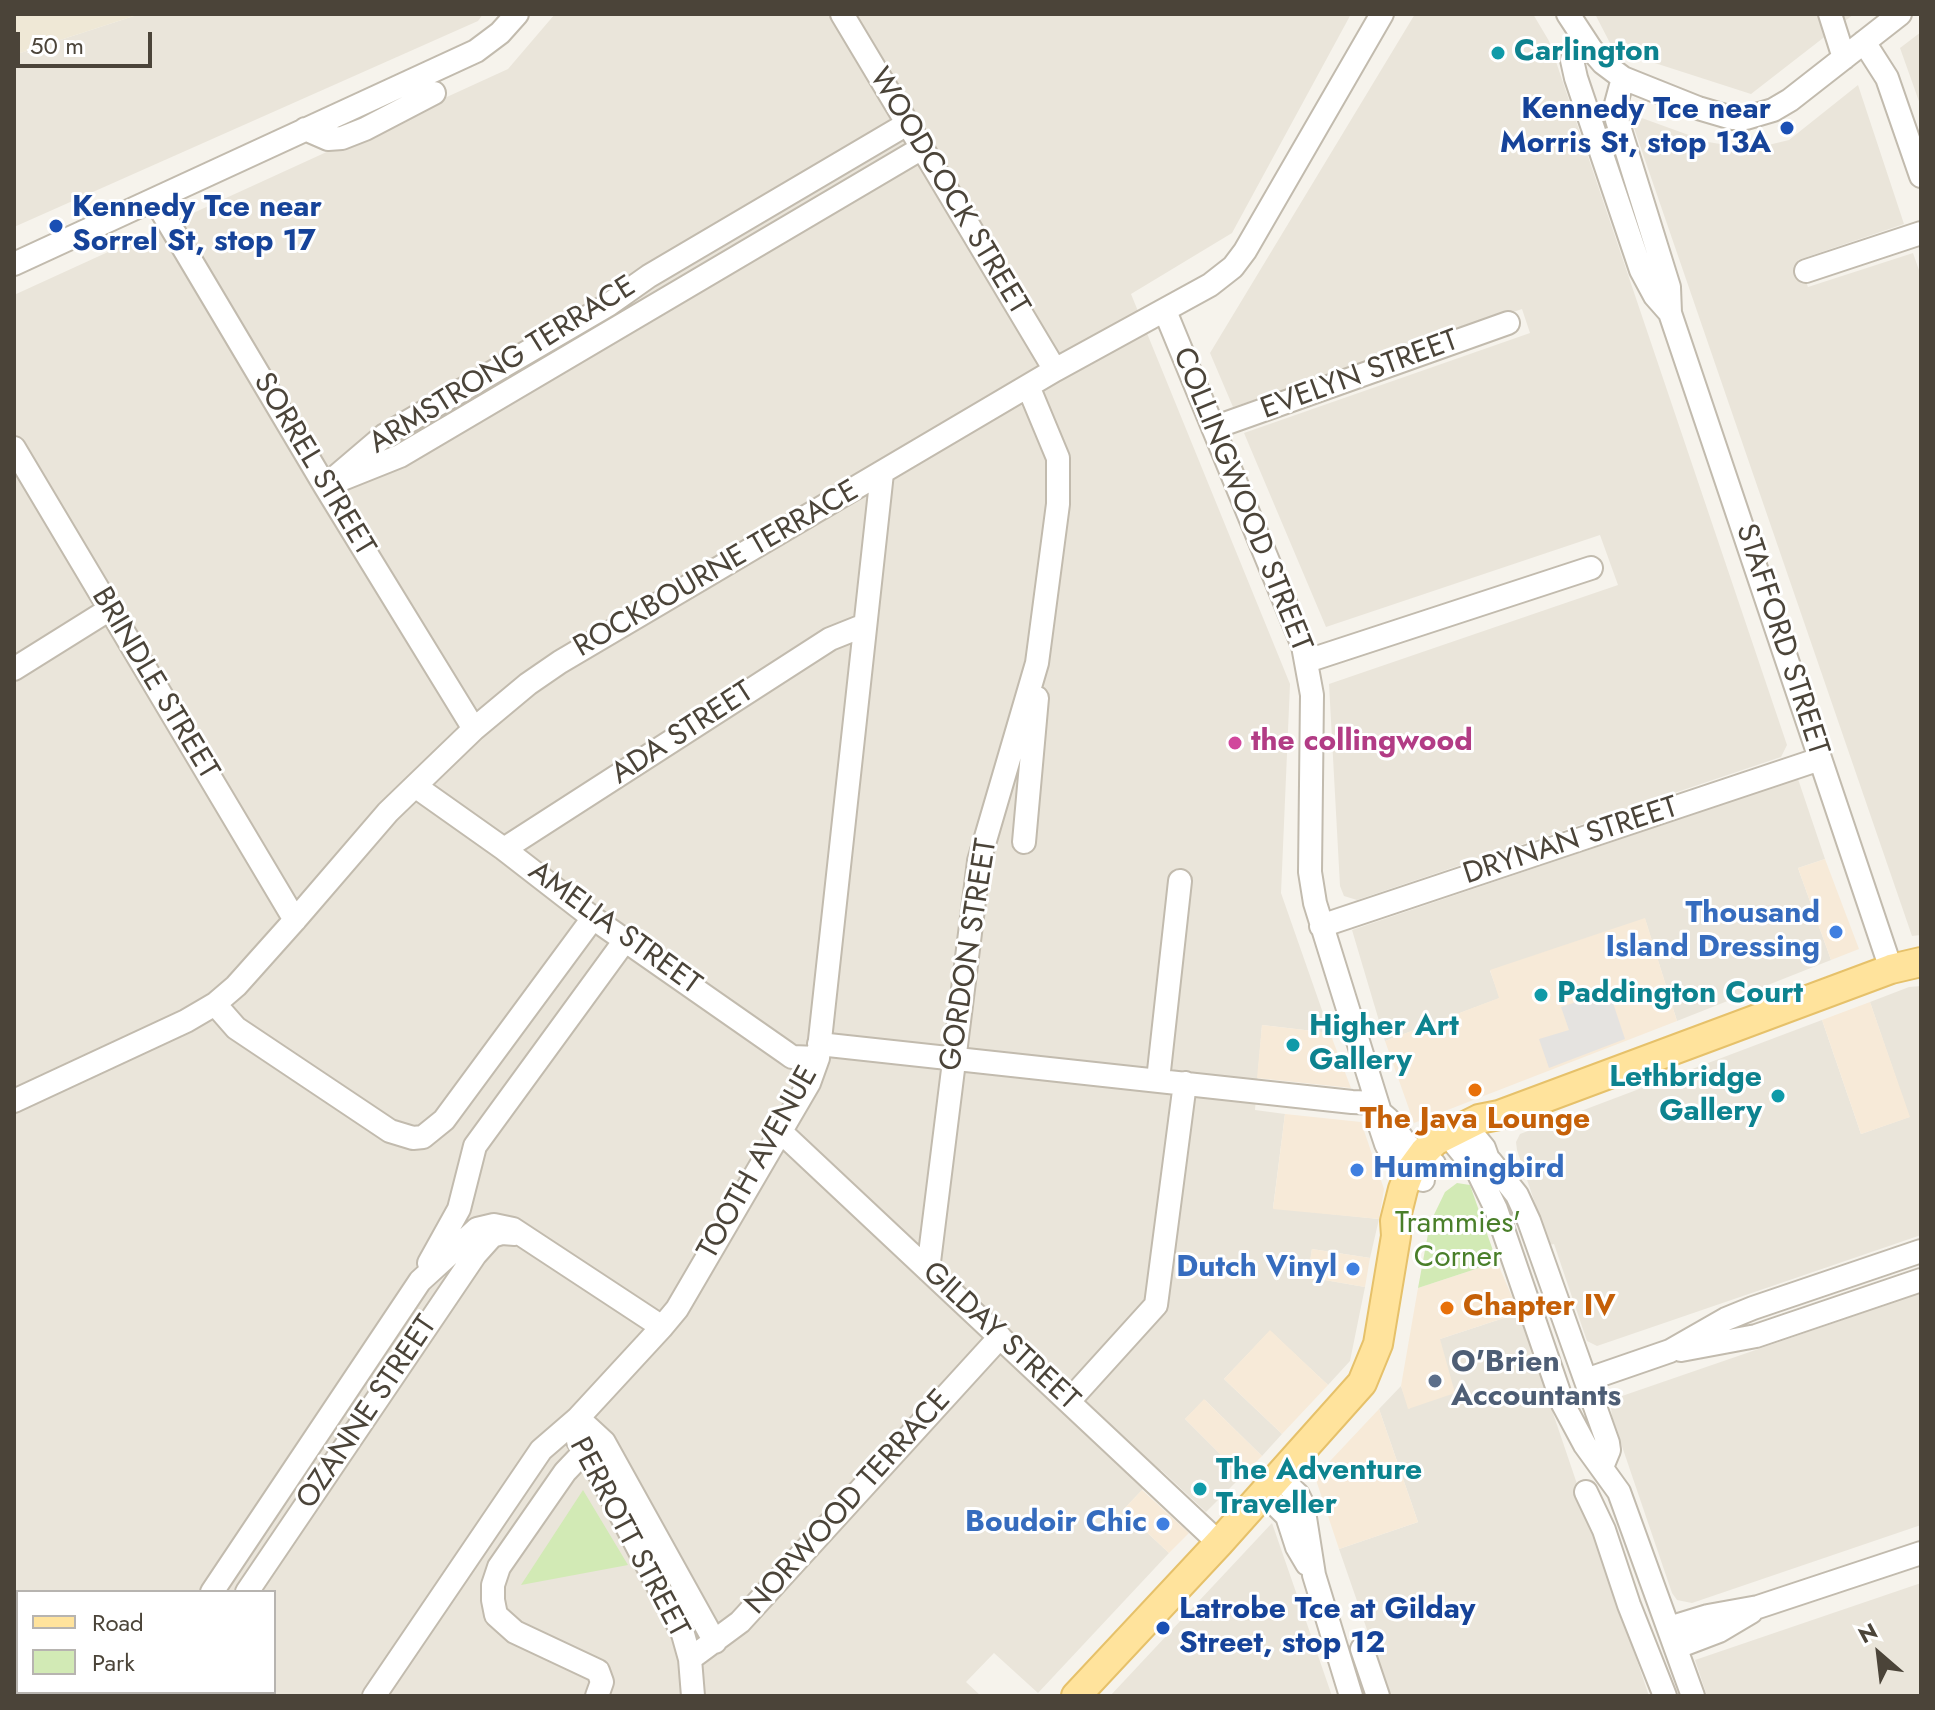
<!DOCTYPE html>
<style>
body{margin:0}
#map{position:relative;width:1935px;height:1710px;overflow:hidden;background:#f6f3ec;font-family:Jost,sans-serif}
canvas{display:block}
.frame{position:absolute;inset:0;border:16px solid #4b4439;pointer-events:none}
.legend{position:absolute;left:16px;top:1590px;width:260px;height:104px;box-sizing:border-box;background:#fff;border:2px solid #b7b4b0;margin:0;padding:10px 14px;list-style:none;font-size:24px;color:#4b4439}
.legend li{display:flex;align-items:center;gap:16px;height:40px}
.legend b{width:40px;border:2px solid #b7b4b0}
.north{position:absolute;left:1839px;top:1614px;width:80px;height:80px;-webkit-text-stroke:6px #fff;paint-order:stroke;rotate:332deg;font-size:22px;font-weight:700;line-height:32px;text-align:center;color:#4b4439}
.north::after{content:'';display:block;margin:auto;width:28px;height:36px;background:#4b4439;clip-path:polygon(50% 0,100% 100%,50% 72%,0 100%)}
.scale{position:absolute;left:16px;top:32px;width:136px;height:36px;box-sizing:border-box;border:4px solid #4b4439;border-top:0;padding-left:10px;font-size:24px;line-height:28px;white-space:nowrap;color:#4b4439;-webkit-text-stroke:6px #fff;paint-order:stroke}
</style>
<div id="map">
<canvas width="1935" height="1710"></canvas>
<div class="frame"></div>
<ul class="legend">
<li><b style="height:10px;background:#ffe39c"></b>Road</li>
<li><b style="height:22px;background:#d2eab5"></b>Park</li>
</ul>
<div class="north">N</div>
<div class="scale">50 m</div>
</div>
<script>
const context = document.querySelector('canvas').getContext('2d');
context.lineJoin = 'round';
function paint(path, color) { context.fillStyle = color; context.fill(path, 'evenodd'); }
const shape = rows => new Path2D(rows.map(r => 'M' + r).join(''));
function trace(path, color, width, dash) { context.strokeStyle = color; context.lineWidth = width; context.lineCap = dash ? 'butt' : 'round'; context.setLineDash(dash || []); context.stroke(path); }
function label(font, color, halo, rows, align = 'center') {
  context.font = font + ' Jost,sans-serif'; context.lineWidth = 6; context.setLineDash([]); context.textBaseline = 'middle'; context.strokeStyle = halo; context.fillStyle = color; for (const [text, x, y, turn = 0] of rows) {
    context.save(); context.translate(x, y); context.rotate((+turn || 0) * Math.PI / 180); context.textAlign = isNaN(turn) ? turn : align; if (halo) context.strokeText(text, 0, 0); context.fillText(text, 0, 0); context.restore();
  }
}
paint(shape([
 [140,14,483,14,478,21,14,227,14,55],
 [555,14,1351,14,1232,233,1131,294,1290,684,1281,893,1330,1033,1262,1025,1255,1110,1285,1114,1273,1208,1379,1219,1370,1258,1312,1249,1308,1277,1365,1287,1350,1361,1328,1385,1270,1331,1224,1379,1282,1434,1262,1456,1205,1400,1185,1419,1242,1476,1206,1512,1161,1470,1123,1510,1169,1553,1038,1693,994,1653,966,1682,981,1696,14,1696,14,295,508,69],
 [18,1592,274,1592,274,1692,18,1692],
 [1415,14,1533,14,1549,41,1787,745,1781,757,1357,900,1344,896,1340,886,1329,684,1618,585,1600,535,1326,627,1244,433,1530,333,1522,309,1233,407,1210,353],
 [1595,14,1854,14,1751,94,1630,55,1610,43],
 [1921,32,1921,107,1900,48],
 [1858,85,1904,224,1798,260,1808,287,1913,253,1921,276,1921,935,1912,936,1633,125,1639,117,1708,142,1745,148,1760,147,1789,140],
 [1798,779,1825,859,1798,868,1831,960,1677,1021,1645,919,1490,971,1500,998,1385,1041,1352,930],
 [1921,986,1921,1235,1597,1346,1587,1341,1554,1244,1549,1245,1517,1150,1516,1142,1520,1134,1822,1020,1861,1134,1909,1117,1870,1002,1909,987],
 [1921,1293,1921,1525,1692,1603,1677,1600,1672,1593,1612,1417,1611,1408,1615,1400,1622,1396],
 [1519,1313,1649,1696,1390,1696,1339,1549,1418,1522,1379,1409,1401,1386,1409,1409,1440,1339],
 [1272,1523,1332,1696,1110,1696],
 [1921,1583,1921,1696,1707,1696,1695,1660]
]), '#eae5da');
paint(shape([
 [1825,859,1859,949,1831,960,1798,868],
 [1645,918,1677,1021,1414,1123,1385,1041,1499,998,1490,970],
 [1870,1002,1910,1117,1861,1134,1822,1020],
 [1262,1025,1330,1033,1351,1088,1257,1078],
 [1285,1114,1361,1122,1384,1189,1379,1219,1273,1209],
 [1312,1249,1370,1258,1365,1287,1307,1277],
 [1497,1262,1519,1313,1440,1339,1455,1393,1408,1409,1401,1386,1418,1288],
 [1270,1330,1328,1385,1282,1434,1224,1379],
 [1204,1399,1262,1456,1242,1476,1185,1419],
 [1379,1409,1418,1522,1339,1549,1315,1477],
 [1142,1490,1189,1533,1169,1553,1123,1510]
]), '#f7ead8');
paint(shape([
 [14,14,140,14,14,55]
]), '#efe8d6');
paint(shape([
 [1457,1183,1470,1185,1497,1262,1418,1288,1430,1223,1445,1192],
 [583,1490,628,1565,521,1585]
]), '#d2eab5');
paint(shape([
 [1609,991,1625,1039,1549,1068,1539,1039,1569,1030,1561,1007]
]), '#e5e3e0');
const minor = shape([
 [842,14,1055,370],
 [1568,14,1591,49,1603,63,1623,78,1698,108,1732,118,1746,118,1773,110,1790,100,1900,14],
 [1830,14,1844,58],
 [1581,34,1572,60,1576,78,1641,270,1655,296,1670,313],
 [1864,42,1887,78,1921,176],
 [1623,78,1616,104,1617,120,1669,287,1670,313,1891,969],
 [305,129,328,139,342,138,365,129,434,93],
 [155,200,325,486,474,729],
 [14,264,476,51,500,33,517,14],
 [1806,271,1921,233],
 [1165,311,1303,646,1312,695,1310,872,1315,903,1380,1112,1379,1123,1386,1144,1394,1159,1423,1180],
 [1213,428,1508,323],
 [14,448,295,920],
 [338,475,385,435,608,305,649,276,907,124],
 [325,486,400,456,922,148],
 [1307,661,1591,568],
 [14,669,110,609],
 [415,786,504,849,593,918,785,1052,792,1057,818,1058],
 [1024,842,1037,698],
 [504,849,830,639,865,625],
 [1321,926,1820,759],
 [215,1004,236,1028,390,1131,413,1138,423,1137,444,1120,593,918],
 [819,1044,1352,1102,1377,1103],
 [1158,1080,1180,881],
 [14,1101,186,1021,215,1004,236,986,295,920,388,812,474,729,528,684,560,662,1055,370,1210,285,1233,267,1245,251,1382,14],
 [1381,1113,1388,1119,1407,1145,1434,1164],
 [1465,1125,1484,1148,1494,1176],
 [781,1132,1219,1543],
 [1449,1133,1455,1144,1478,1172,1496,1209,1563,1404,1585,1445,1619,1492,1693,1696],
 [1491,1162,1517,1195,1529,1221,1608,1443,1609,1450,1602,1467],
 [429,1263,459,1209,475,1146,626,939],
 [928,1270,979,861,1037,663,1058,504,1058,458,1028,386],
 [1681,1350,1756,1336,1921,1280],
 [1586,1380,1670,1351,1726,1319,1753,1308,1921,1251],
 [1069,1401,1156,1305,1185,1083],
 [578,1418,604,1442,715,1642],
 [578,1441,600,1475,683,1634,690,1659,693,1696],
 [585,1451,565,1472,499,1567,493,1585,493,1600,496,1615,515,1632,598,1671,602,1682,597,1696],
 [1279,1477,1298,1495,1303,1505,1314,1575,1351,1696],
 [1586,1492,1604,1530,1629,1605,1665,1696],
 [1264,1493,1287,1516,1297,1547,1307,1564],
 [212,1592,420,1281,477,1229,494,1225,513,1229,662,1327],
 [247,1592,475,1255,492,1236,502,1233,515,1234],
 [1669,1628,1708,1616,1758,1607,1921,1553],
 [1677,1647,1719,1631,1751,1612],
 [1362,1649,1378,1696],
 [690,1659,740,1622,1000,1337],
 [143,1696,146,1692],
 [176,1696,178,1692],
 [374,1696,541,1450,578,1418,662,1327,677,1309,809,1083,818,1058,882,473]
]);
const major = shape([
 [1076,1696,1219,1543,1362,1383,1378,1344,1396,1236,1395,1221,1403,1189,1410,1171,1424,1152,1435,1141,1479,1119,1499,1115,1891,969,1921,962]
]);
trace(minor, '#c2bbae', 26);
trace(major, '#e6c16a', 32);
trace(minor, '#fff', 22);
trace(major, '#ffe39c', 28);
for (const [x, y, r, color] of [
 [1498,53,8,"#0f9aa8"],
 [1787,128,8,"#1a4fb4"],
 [56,226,8,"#1a4fb4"],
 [1235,743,8,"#d1479c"],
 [1836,932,8,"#3f7fe0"],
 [1541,995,8,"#0f9aa8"],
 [1293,1045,8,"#0f9aa8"],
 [1475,1090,8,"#e8710a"],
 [1778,1096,8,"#0f9aa8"],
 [1357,1170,8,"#3f7fe0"],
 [1353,1269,8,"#3f7fe0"],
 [1447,1308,8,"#e8710a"],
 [1435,1381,8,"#5c6f8a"],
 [1200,1489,8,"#0f9aa8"],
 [1163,1524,8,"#3f7fe0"],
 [1163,1628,8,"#1a4fb4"]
]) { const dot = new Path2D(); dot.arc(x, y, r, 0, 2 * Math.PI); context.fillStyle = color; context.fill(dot); trace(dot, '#fff', 3); }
label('bold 30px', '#0d838f', '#fff', [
 ["Carlington",1514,53],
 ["Paddington Court",1557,995],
 ["Higher Art",1309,1028],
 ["Gallery",1309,1062],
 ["Lethbridge",1762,1079,"right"],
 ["Gallery",1762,1113,"right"],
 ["The Adventure",1216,1472],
 ["Traveller",1216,1506]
], 'left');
label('bold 30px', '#164399', '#fff', [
 ["Kennedy Tce near",1771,111,"right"],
 ["Morris St, stop 13A",1771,145,"right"],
 ["Kennedy Tce near",72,209],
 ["Sorrel St, stop 17",72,243],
 ["Latrobe Tce at Gilday",1179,1611],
 ["Street, stop 12",1179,1645]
], 'left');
label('30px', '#4b4439', '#fff', [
 ["WOODCOCK STREET",948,192,59],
 ["ARMSTRONG TERRACE",503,366,-32],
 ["EVELYN STREET",1360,376,-20],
 ["SORREL STREET",313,465,59],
 ["COLLINGWOOD STREET",1241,500,68],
 ["ROCKBOURNE TERRACE",717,570,-30],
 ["STAFFORD STREET",1781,640,72],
 ["BRINDLE STREET",154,684,59],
 ["ADA STREET",683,734,-33],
 ["DRYNAN STREET",1571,842,-18],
 ["AMELIA STREET",614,929,36],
 ["GORDON STREET",970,955,-81],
 ["TOOTH AVENUE",759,1163,-61],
 ["GILDAY STREET",1000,1337,43],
 ["OZANNE STREET",368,1413,-56],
 ["NORWOOD TERRACE",849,1503,-48],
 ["PERROTT STREET",628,1538,62]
]);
label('bold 30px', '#b23c85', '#fff', [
 ["the collingwood",1251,743]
], 'left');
label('bold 30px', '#366cbe', '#fff', [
 ["Thousand",1820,915],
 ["Island Dressing",1820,949],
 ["Hummingbird",1373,1170,"left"],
 ["Dutch Vinyl",1337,1269],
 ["Boudoir Chic",1147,1524]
], 'right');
label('bold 30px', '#c56008', '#fff', [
 ["The Java Lounge",1475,1121],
 ["Chapter IV",1463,1308,"left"]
]);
label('30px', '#4a7f2a', '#fff', [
 ["Trammies'",1458,1225],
 ["Corner",1458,1259]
]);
label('bold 30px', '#4e5e75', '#fff', [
 ["O'Brien",1451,1364],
 ["Accountants",1451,1398]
], 'left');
</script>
